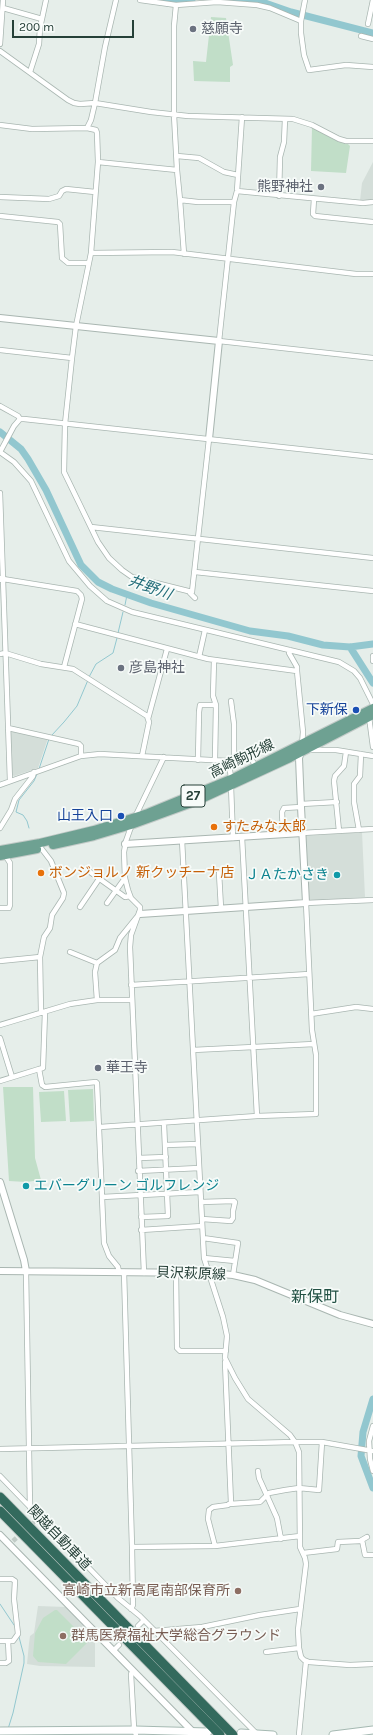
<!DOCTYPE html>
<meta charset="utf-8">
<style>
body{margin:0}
#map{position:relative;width:373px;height:1735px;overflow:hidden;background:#e6eeea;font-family:Karla,sans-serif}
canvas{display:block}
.scale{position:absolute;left:12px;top:20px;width:122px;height:18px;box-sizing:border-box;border:2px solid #264038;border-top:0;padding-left:5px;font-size:12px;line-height:14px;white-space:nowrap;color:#264038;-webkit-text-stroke:3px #f7fbf9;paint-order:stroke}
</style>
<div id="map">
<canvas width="373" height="1735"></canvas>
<div class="scale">200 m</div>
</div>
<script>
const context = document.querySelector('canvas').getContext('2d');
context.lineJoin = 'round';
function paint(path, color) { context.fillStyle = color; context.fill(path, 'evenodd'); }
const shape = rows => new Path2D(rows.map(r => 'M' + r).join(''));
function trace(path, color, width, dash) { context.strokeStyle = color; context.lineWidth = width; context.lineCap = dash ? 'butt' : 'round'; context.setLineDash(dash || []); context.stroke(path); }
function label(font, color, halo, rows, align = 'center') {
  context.font = font + ' Karla,"Noto Sans JP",sans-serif'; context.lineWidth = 3.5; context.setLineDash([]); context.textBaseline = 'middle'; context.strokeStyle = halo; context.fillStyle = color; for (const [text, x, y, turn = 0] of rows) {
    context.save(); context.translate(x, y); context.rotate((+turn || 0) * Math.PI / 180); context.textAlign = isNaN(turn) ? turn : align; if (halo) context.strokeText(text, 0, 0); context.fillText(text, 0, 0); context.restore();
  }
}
paint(shape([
 [373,162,373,200,360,201,362,183],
 [10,731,48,738,38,768,14,776,12,775],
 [362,832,365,897,310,901,308,900,305,836],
 [38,1606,66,1607,95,1637,95,1667,40,1666,27,1664,29,1643,30,1636,34,1633]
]), '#d4ded9');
paint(shape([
 [211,17,226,18,233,65,230,67,230,82,194,81,193,61,206,62],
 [312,127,333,139,346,142,350,146,346,173,311,171],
 [3,1087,33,1087,35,1158,41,1180,26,1182,9,1181],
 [93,1089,94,1121,70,1122,68,1090],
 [64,1091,66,1121,41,1122,39,1092],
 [55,1610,57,1610,87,1640,87,1643,66,1664,38,1662,33,1656,35,1633,43,1618]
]), '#c1dec8');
trace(shape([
 [125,605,127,595],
 [118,633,123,612],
 [89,677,96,664,113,653,117,638],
 [52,735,64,722,77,706,88,680],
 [39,769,49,739],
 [29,828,27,821,23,815,16,812,19,800,34,781,37,774],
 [0,1604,16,1628],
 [8,1729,13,1713,24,1663,24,1656,19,1637]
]), '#92c7cf', 1);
trace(shape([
 [160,0,168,3,192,0],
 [230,0,265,3,291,12,373,33],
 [0,432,21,449,28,459,46,490,81,565,98,582,112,589,151,603,250,631,288,636,323,645,350,647,373,644],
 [350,647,373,683],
 [373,1399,363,1432,361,1456,373,1488]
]), '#92c7cf', 7);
trace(shape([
 [28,1527,39,1518],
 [13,1541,23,1532]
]), '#c0cbc6', 4.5, [4.5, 2]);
const minor = shape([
 [116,0,105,47,95,103,91,120,87,128,96,130,97,133,98,162,91,253,76,326,72,358,65,424,64,472,98,542,109,558,122,570,132,577,192,592,209,439],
 [140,0,176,5,217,2,257,5,270,8,301,21],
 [305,0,301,21,301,33,304,55,309,70,346,65,373,67],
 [176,5,174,26,174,115,177,170,180,200],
 [3,8,42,19],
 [368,24,373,0],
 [361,36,373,39],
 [0,44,3,0],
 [0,51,68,100,74,103,80,104,95,103,151,112,188,116,293,119,312,125,339,139,346,141,373,141],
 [30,72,39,44,40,28,46,0],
 [242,117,237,191,234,202,219,341,373,358],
 [0,125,32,129,87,128],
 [177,156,199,158,224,172,238,175],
 [98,162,177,170],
 [237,191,363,203,373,202],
 [279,196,280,157,284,142,285,119],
 [0,197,49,199,59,196,62,191,66,189,95,192],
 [314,199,313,214,315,216,373,222],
 [0,216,58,222,60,224,62,258,68,263,88,263],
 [91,253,172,252,356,274,373,274],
 [184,254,180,200,198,202,234,202],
 [0,350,72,358],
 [0,406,18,416,20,419],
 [0,452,14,462,31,481,69,561,90,586,107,601,132,612,339,662,354,671,360,678,373,704],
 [0,452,14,426,20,419,24,419,373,457],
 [0,493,10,781],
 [91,527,373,558],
 [195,572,373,591],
 [3,579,77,591,81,595,82,599,64,667],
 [190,593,195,598],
 [75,624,208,659,297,671,303,732,302,745],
 [290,650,289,653,297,667,297,671],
 [0,654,5,653,41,664,73,669,147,716,149,722,142,756],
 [373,656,373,661],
 [199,657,205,630],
 [214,660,213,696,216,705,215,760],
 [231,701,234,724,234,761],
 [369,717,373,747],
 [148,719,167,649],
 [8,728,79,744,81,746,81,756],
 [309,750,336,750,373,756],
 [198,760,199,712,200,705,216,705],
 [229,761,231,779],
 [0,785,81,756,100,754,229,761,246,759,252,760,256,767],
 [231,786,233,838],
 [301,804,337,802],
 [135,817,164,757],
 [132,824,126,841,124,852,125,878,128,890,131,898,140,907,140,910,131,935,130,947,144,1273],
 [0,828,11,810,15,799,33,776,34,772],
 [359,830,354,802,354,784,360,776,361,754],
 [339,831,334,781,335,776,344,766,346,752],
 [302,833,373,829],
 [283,834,282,812,284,808,301,807],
 [242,837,257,1116],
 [182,840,204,1258,223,1317,227,1336,225,1358,235,1378,248,1399,290,1435,295,1442,299,1452,300,1547,305,1558,306,1564,298,1630,299,1648,301,1657,304,1660,309,1662,350,1665,373,1664],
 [90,872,125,897,130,896],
 [219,873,221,908],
 [107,903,125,878],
 [80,907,99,879],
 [0,908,9,908,10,905,10,863,5,855],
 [70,952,97,963],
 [0,961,40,957],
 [131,985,309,974],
 [97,1000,95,972,97,963,115,950,120,938,137,917],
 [41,1013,40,957,44,937,50,928,52,915,63,898,64,893,51,861,41,848],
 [311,1014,356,1007,373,1009],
 [0,1025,70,1004,97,1000,132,1000],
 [0,1038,12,1077],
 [193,1050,314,1044],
 [39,1069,43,1068,45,1012],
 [0,1081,39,1069,42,1085,45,1087,96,1082,97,1083,104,1243,109,1256,118,1267,119,1272],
 [100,1127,257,1116,316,1114,316,1055,312,1030,306,903,373,900],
 [165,1145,198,1144],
 [139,1158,166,1157],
 [138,1171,199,1168],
 [102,1197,200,1192],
 [201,1202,234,1201,235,1202,233,1211,233,1218,231,1221,202,1219],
 [141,1217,168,1216,164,1124],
 [141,1230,202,1226],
 [203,1238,238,1243,233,1275],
 [204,1258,235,1261],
 [26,1271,30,1508],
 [124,1272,132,1547,133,1605,131,1609],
 [176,1273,177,1348,180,1351,226,1351],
 [373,1426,369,1441,370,1459,373,1471],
 [0,1449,295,1442,322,1442,373,1451],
 [258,1471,259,1478,277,1518,281,1539],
 [0,1476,118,1598,140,1616,257,1734],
 [229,1504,260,1502,269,1493,285,1490,299,1488,319,1490,322,1442],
 [362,1540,365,1555,373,1555],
 [215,1546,208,1519,209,1510,213,1507,228,1505,231,1503,225,1362],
 [132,1547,215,1546,300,1536],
 [303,1553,337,1549,338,1542,360,1541,367,1537],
 [0,1579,12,1579,15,1581,14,1599,18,1634,13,1641,0,1641],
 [138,1626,144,1620],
 [154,1631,202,1627,260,1615,300,1609],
 [113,1651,119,1645],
 [266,1652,299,1648],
 [0,1663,6,1663,9,1661,8,1641],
 [133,1671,131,1674,134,1728,136,1735],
 [299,1735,306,1661]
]);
const tertiary = shape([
 [0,318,219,341,209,439],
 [0,579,3,579],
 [125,844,302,833],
 [140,914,306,903,301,807,299,758,301,752],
 [0,1182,24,1260,26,1271],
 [0,1271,209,1273,233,1275,255,1280,340,1315,373,1324],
 [0,1535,195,1734]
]);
const secondary = shape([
 [0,1731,135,1730,208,1732],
 [241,1733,273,1735],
 [333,1735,373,1730]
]);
const primary = shape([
 [53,845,94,836,131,825,197,801,290,758,373,715],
 [0,850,40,843,94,830,148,813,231,779,373,708],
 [0,856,37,849]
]);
const motorway = shape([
 [0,1497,233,1735],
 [0,1511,220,1735]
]);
trace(minor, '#a9b6b1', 6);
trace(tertiary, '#a9b6b1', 8);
trace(secondary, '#a5b9b2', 9);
trace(primary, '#c2cac7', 10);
trace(motorway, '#c2cac7', 11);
trace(minor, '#fff', 4.5);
trace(tertiary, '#fff', 6);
trace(secondary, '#fff', 7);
trace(primary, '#6ea192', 8);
trace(motorway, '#336a5d', 9);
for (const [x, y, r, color] of [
 [193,29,4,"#6b7280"],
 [321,187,4,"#6b7280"],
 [121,668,4,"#6b7280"],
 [356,710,4,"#1a4fb4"],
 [121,816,4,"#1a4fb4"],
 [214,827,4,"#e8710a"],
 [41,873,4,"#e8710a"],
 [337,875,4,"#0f9aa8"],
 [98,1068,4,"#6b7280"],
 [26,1186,4,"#0f9aa8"],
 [238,1591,4,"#8d6e63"],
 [63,1636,4,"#8d6e63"]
]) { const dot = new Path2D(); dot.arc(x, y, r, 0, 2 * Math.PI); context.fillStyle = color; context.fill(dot); trace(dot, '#f7fbf9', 1.5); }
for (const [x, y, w] of [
 [193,796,24]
]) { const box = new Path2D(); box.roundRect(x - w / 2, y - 11, w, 22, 3); context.fillStyle = '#f7fbf9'; context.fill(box); trace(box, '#264038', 1); }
label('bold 13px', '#264038', null, [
 ["27",193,796]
]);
label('14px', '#5b616d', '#f7fbf9', [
 ["慈願寺",201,29],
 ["熊野神社",313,187,"right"],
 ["彦島神社",129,668],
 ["華王寺",106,1068]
], 'left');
label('14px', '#164399', '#f7fbf9', [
 ["下新保",348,710],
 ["山王入口",113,816]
], 'right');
label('14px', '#264038', '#f7fbf9', [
 ["高崎駒形線",242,759,-26],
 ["貝沢萩原線",191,1274,2],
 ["関越自動車道",59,1538,46]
]);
label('14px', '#c56008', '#f7fbf9', [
 ["すたみな太郎",222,827],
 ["ボンジョルノ 新クッチーナ店",49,873]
], 'left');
label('14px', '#0d838f', '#f7fbf9', [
 ["ＪＡたかさき",329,875],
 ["エバーグリーン ゴルフレンジ",34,1186,"left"]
], 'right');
label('14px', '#785e54', '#f7fbf9', [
 ["高崎市立新高尾南部保育所",230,1591],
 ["群馬医療福祉大学総合グラウンド",71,1636,"left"]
], 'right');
label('italic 15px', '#236d79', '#f7fbf9', [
 ["井野川",150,588,20]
]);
label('16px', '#225144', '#f7fbf9', [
 ["新保町",315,1297]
]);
</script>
